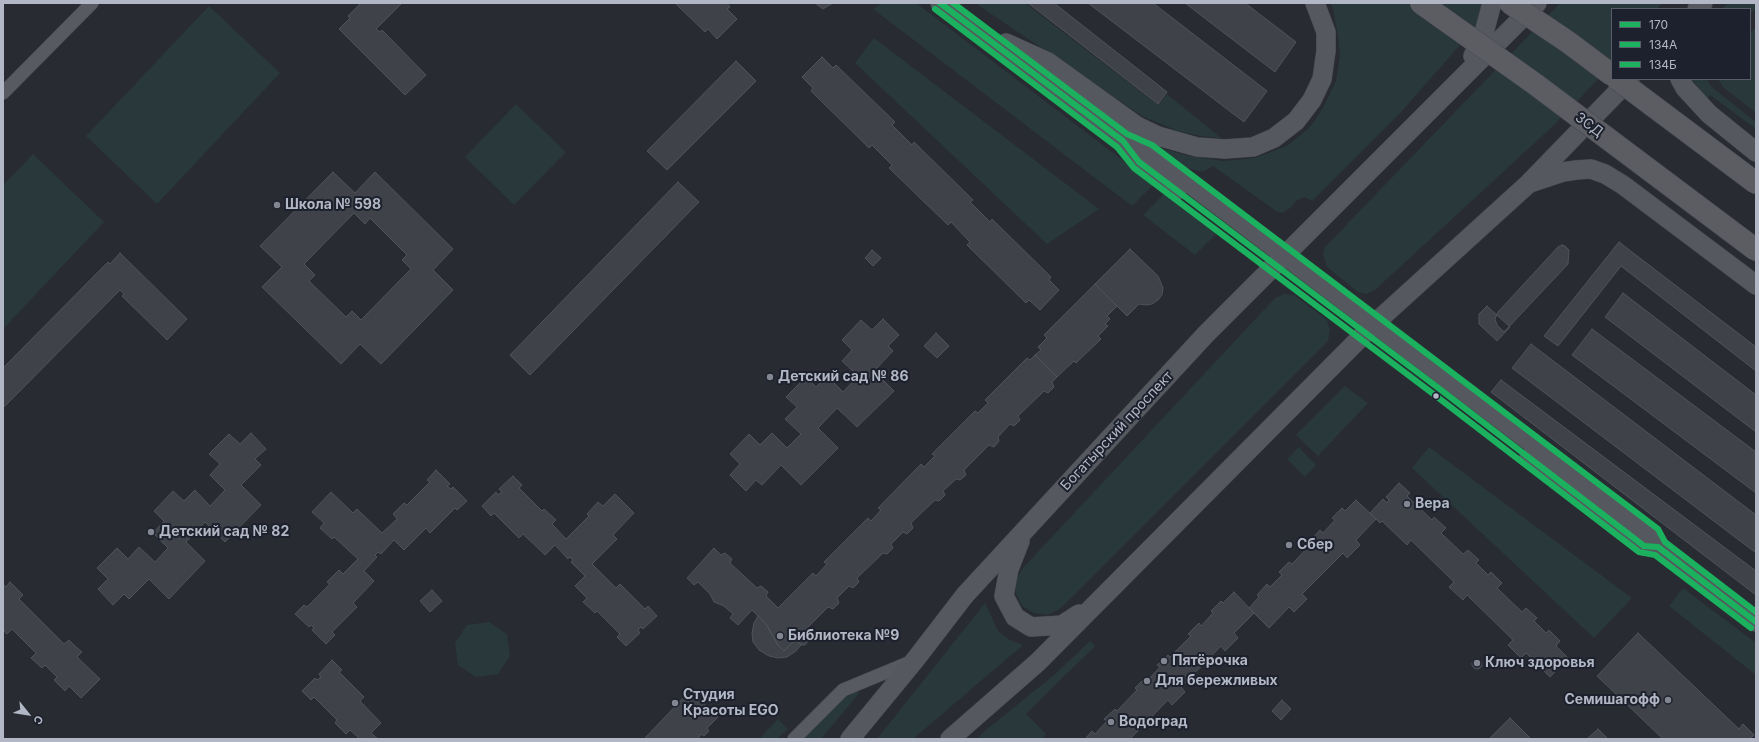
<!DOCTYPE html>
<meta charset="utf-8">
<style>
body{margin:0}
#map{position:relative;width:1759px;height:742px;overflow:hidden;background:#282b32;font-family:Inter,sans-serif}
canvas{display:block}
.frame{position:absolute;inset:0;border:4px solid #b1b7c4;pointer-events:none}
.legend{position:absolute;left:1611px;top:8px;width:140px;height:72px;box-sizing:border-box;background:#1c212d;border:1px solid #585d69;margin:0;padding:5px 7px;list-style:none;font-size:12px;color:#b1b7c4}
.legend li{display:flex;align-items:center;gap:8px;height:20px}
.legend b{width:20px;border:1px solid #585d69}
.north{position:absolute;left:8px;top:694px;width:40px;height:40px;-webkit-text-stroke:3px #1c212d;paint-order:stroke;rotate:120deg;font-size:11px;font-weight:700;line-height:16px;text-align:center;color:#b1b7c4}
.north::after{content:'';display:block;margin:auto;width:14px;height:18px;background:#b1b7c4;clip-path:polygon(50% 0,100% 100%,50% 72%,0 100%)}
</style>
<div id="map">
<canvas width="1759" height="742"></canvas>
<div class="frame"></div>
<ul class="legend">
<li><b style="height:5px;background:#1bb15f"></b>170</li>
<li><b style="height:5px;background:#1bb15f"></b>134А</li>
<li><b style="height:5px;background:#1bb15f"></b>134Б</li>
</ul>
<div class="north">С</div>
</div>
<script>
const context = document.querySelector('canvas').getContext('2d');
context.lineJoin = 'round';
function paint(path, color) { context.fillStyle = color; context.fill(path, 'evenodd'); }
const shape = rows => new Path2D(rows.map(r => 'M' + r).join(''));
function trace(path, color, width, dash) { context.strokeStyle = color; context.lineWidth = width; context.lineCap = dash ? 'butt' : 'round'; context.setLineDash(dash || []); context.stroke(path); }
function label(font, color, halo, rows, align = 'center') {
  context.font = font + ' Inter,sans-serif'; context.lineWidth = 4; context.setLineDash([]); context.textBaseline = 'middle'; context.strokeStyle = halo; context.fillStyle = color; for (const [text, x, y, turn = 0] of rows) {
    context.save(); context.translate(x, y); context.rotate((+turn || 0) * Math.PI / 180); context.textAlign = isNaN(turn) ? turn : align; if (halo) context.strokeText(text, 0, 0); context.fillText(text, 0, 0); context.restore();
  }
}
paint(shape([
 [882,3,916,3,1154,184,1132,206,873,9],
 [975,3,1025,3,1158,105,1167,94,1221,138,1200,136,1178,131,1142,116],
 [1330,3,1483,3,1477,26,1402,111,1312,201,1305,197,1297,200,1290,208,1283,213,1276,211,1213,166,1203,172,1184,167,1156,147,1190,156,1223,161,1255,158,1287,146,1310,127,1323,108,1336,81,1340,55,1338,36,1333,8],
 [1560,3,1662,3,1657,9,1612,9,1612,65,1553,126,1374,291,1366,294,1358,292,1327,267,1323,254,1325,247],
 [1728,3,1756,3,1756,8,1750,14,1750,9,1722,9],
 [209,6,280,73,157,204,86,136],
 [1756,27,1756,113,1724,88,1718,79,1750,79,1750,33],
 [874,38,1099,209,1047,244,855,63],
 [1692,79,1707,79,1711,86,1718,92,1756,122,1756,129,1710,95,1707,100],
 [516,104,566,152,514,205,465,157],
 [33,154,104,222,3,329,3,185],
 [1166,192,1218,232,1195,255,1143,215],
 [1284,294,1294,295,1327,320,1330,330,1328,341,1061,608,1048,615,1034,613,1022,606,1016,593,1016,581,1022,569,1275,298],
 [1345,386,1368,403,1318,456,1296,435],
 [1299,447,1316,465,1305,477,1287,459],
 [1429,447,1632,598,1594,638,1412,468],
 [1683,588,1756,643,1756,675,1669,606],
 [985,603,998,631,1010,640,1023,645,913,739,877,739],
 [489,622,507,634,510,656,498,674,476,677,458,665,455,643,467,625],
 [1090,641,1095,646,1026,714,1046,734,1042,739,977,739,986,730,1054,675],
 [858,691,859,693,821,739,802,739,843,699,851,693],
 [778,719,788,729,777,739,759,739]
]), '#29383b');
const building = shape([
 [361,3,402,3,376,29,380,32,382,30,426,75,405,95,339,29,350,18,348,16,361,3],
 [675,3,727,3,730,7,727,9,737,19,717,39,708,29,705,32,675,3],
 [815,3,833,3,823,9,815,3],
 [1028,3,1054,3,1167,92,1158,104,1028,3],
 [1088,3,1153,3,1267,91,1244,122,1088,3],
 [1185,3,1245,3,1296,42,1275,72,1185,3],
 [822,57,833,68,836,65,895,122,892,125,912,145,914,142,973,200,970,202,990,222,992,219,1051,277,1049,280,1059,290,1040,310,1029,300,1026,303,967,245,970,242,951,222,948,225,889,168,892,165,872,145,869,148,811,91,813,88,802,77,822,57],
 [736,61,756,81,667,170,647,151,736,61],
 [333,172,355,193,375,172,453,249,433,270,453,290,381,364,360,344,341,364,262,287,282,267,260,246,333,172],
 [354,213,365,224,370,218,407,255,402,260,411,269,361,320,352,311,346,317,309,281,315,275,304,264,354,213],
 [678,182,699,202,530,375,510,355,678,182],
 [1619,242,1756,347,1756,371,1621,266,1558,346,1544,336,1619,242],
 [1562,245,1565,246,1569,250,1568,264,1504,332,1497,325,1495,319,1498,312,1558,247,1562,245],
 [1130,249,1158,276,1163,288,1162,295,1158,300,1152,304,1146,305,1139,304,1127,316,1095,284,1130,249],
 [872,250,881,258,873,266,865,258,872,250],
 [120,253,187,319,167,340,122,296,124,294,120,290,3,408,3,368,108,262,110,264,120,253],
 [1095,284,1117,306,1107,316,1110,319,1105,324,1108,326,1098,336,1101,339,1076,363,1074,361,1057,377,1035,355,1041,350,1038,347,1047,338,1044,335,1095,284],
 [1623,293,1756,395,1756,432,1605,317,1623,293],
 [1487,306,1510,327,1497,341,1479,324,1479,314,1487,306],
 [883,319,899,335,888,346,893,351,874,371,894,391,857,427,837,408,818,428,838,448,801,485,781,465,762,485,756,480,746,491,730,475,740,464,730,454,749,434,760,445,772,433,787,448,801,434,785,419,797,407,786,397,806,377,816,387,827,376,843,392,858,376,842,361,852,350,842,340,861,320,872,330,883,319],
 [1592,329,1756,452,1756,493,1572,355,1592,329],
 [936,333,949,346,937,358,924,346,936,333],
 [1531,344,1756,515,1756,553,1512,368,1531,344],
 [1035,355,1057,377,1052,382,1054,387,1048,393,1044,391,1018,416,1020,420,1014,426,1010,424,998,437,999,441,994,447,989,445,964,470,966,475,960,480,956,479,943,491,945,495,939,501,935,500,911,523,913,528,907,534,903,532,891,544,893,548,887,554,883,553,857,578,859,582,853,588,849,586,837,598,839,603,833,609,828,607,804,631,809,636,809,640,805,645,801,645,796,639,784,651,778,645,766,624,752,610,738,625,730,618,733,614,724,606,714,602,710,594,698,582,694,585,687,578,714,548,721,555,725,553,732,559,730,563,757,588,761,586,768,592,766,596,778,608,813,573,816,576,827,564,824,562,868,518,871,521,881,510,878,508,921,464,924,467,935,456,932,454,975,411,978,413,988,403,985,400,1027,358,1030,360,1035,355],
 [1501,380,1756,571,1756,595,1491,392,1501,380],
 [251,433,266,449,255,459,261,465,241,485,261,505,225,542,205,522,186,542,205,561,169,599,149,579,129,599,124,594,113,605,98,589,108,579,97,568,117,548,128,559,139,547,155,562,168,548,153,533,164,521,154,511,173,491,184,501,195,490,210,506,225,490,210,475,220,464,209,454,229,434,240,444,251,433],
 [436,470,450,484,447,486,451,489,453,487,467,501,457,510,455,508,430,533,426,528,404,550,394,540,381,554,378,552,375,555,377,557,364,571,374,581,353,603,357,607,332,632,335,635,326,644,312,630,314,628,311,625,309,627,295,614,304,605,307,607,330,584,327,582,339,570,343,574,358,559,334,537,332,539,320,528,324,523,312,512,331,492,353,513,357,509,382,533,397,519,393,514,404,503,407,505,430,482,427,480,436,470],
 [513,476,522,485,519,488,542,511,544,509,556,520,552,524,566,539,589,516,587,514,598,502,603,506,615,494,634,513,613,535,617,539,592,564,616,588,620,584,645,609,648,606,657,616,643,629,641,627,638,630,640,633,626,646,617,637,620,634,597,611,595,613,583,602,587,598,575,586,585,576,571,562,573,560,570,557,568,559,555,545,545,555,523,534,519,538,494,513,491,516,482,506,496,492,498,495,502,492,499,489,513,476],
 [1399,483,1410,493,1407,496,1432,520,1434,517,1446,528,1441,533,1463,554,1468,550,1479,560,1476,563,1488,575,1491,572,1502,583,1497,588,1522,612,1526,608,1537,618,1534,621,1546,633,1549,630,1560,641,1556,646,1568,658,1550,677,1526,653,1521,658,1508,645,1513,640,1467,595,1463,600,1449,587,1454,582,1411,540,1407,545,1382,521,1380,523,1370,513,1383,499,1387,503,1389,500,1386,497,1399,483],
 [1356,500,1376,519,1356,540,1360,545,1347,558,1343,553,1302,594,1307,599,1294,612,1289,607,1269,628,1249,608,1259,597,1257,595,1267,584,1270,587,1282,575,1279,572,1289,562,1292,564,1312,543,1310,541,1320,530,1323,533,1335,520,1332,518,1342,508,1345,511,1356,500],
 [10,582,23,595,19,599,64,644,69,640,75,646,82,652,77,657,100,679,81,698,69,686,65,691,54,680,57,677,45,665,42,668,31,658,36,653,12,629,7,634,3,630,3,584,6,587,10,582],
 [432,590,442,601,430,612,420,601,432,590],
 [1234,592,1254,613,1234,633,1238,638,1225,651,1221,646,1181,687,1185,692,1172,705,1168,700,1130,739,1085,739,1092,731,1095,734,1107,721,1104,719,1115,709,1117,711,1137,690,1135,688,1146,677,1148,680,1160,667,1157,665,1168,655,1170,657,1191,636,1188,634,1199,623,1201,626,1213,613,1211,611,1221,601,1223,603,1234,592],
 [758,616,766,624,778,645,784,651,796,639,801,645,796,651,787,657,778,658,769,656,759,650,753,642,752,633,754,623,758,616],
 [1638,633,1739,729,1743,724,1754,735,1750,739,1663,739,1597,676,1638,633],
 '1472 664a5 5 0 1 1 10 0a5 5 0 1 1-10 0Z',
 [332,660,342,670,339,672,364,697,360,701,381,723,371,733,378,739,360,739,350,730,346,734,335,723,337,720,314,697,311,700,302,691,315,678,317,680,321,677,319,674,332,660],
 [693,693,718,717,707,728,709,731,704,736,701,734,698,739,644,739,686,695,688,697,693,693],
 [1282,700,1291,709,1281,720,1272,711,1282,700],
 [1510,718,1531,739,1489,739,1510,718],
 [1598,729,1608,739,1587,739,1598,729]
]);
paint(building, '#3f4248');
trace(building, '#4f535a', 1);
const minor = shape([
 [3,93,92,3],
 [794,739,843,690,913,661]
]);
const secondary = shape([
 [940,3,1123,141,1147,151,1653,535,1658,547,1756,622],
 [1697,9,1703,3],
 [1006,43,1048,62,1137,126,1158,136,1197,147,1225,149,1253,147,1274,138,1296,121,1312,100,1322,79,1326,51,1326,32,1315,3],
 [1473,56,1485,29,1492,3],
 [1680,79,1685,88,1709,114,1756,152],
 [1123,141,1139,162,1177,190],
 [1530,183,1563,172,1576,170,1591,169,1605,174,1623,185,1756,285],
 [1529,458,1644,546,1658,547],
 [1020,541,1009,569,1004,596,1015,617,1031,627,1062,625,1079,614],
 [850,739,915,660,965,595,1206,334,1537,3],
 [950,739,1038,662,1374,324,1527,185,1630,79]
]);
trace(minor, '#44464b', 14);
trace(secondary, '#44464b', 20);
trace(minor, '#575a61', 13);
trace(secondary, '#55595f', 19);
const motorwayBridge = shape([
 [1421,3,1535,84,1756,250],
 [1510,3,1568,42,1612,75],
 [1617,79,1756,183]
]);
trace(motorwayBridge, '#44474e', 23, []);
trace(motorwayBridge, '#5c5d62', 22);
trace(shape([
 [940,3,1123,141,1139,162,1441,390,1644,546,1658,547,1756,622]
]), '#1bb15f', 6);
trace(shape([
 [935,9,1117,147,1134,168,1436,396,1639,552,1655,555,1751,628]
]), '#1bb15f', 6);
trace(shape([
 [953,3,1127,134,1152,145,1658,529,1665,542,1756,612]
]), '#1bb15f', 6);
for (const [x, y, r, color] of [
 [277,205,4,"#818691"],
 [770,377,4,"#818691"],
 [1436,396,3.5,"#b1b7c4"],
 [1407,504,4,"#818691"],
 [151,532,4,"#818691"],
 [1289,545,4,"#818691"],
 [780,636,4,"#818691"],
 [1164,661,4,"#818691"],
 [1477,663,4,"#818691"],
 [1147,681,4,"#818691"],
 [1668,700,4,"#818691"],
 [675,703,4,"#818691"],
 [1111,722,4,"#818691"]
]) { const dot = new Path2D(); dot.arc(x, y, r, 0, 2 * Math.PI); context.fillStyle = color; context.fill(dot); trace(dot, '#1c212d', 1.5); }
label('14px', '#b1b7c4', '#1c212d', [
 ["ЗСД",1589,125,37],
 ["Богатырский проспект",1117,431,-47]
]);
label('bold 14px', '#b1b7c4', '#1c212d', [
 ["Школа № 598",285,205],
 ["Детский сад № 86",778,377],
 ["Вера",1415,504],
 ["Детский сад № 82",159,532],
 ["Сбер",1297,545],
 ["Библиотека №9",788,636],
 ["Пятёрочка",1172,661],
 ["Ключ здоровья",1485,663],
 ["Для бережливых",1155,681],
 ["Студия",683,695],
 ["Красоты EGO",683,711],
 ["Семишагофф",1660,700,"right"],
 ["Водоград",1119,722]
], 'left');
</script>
